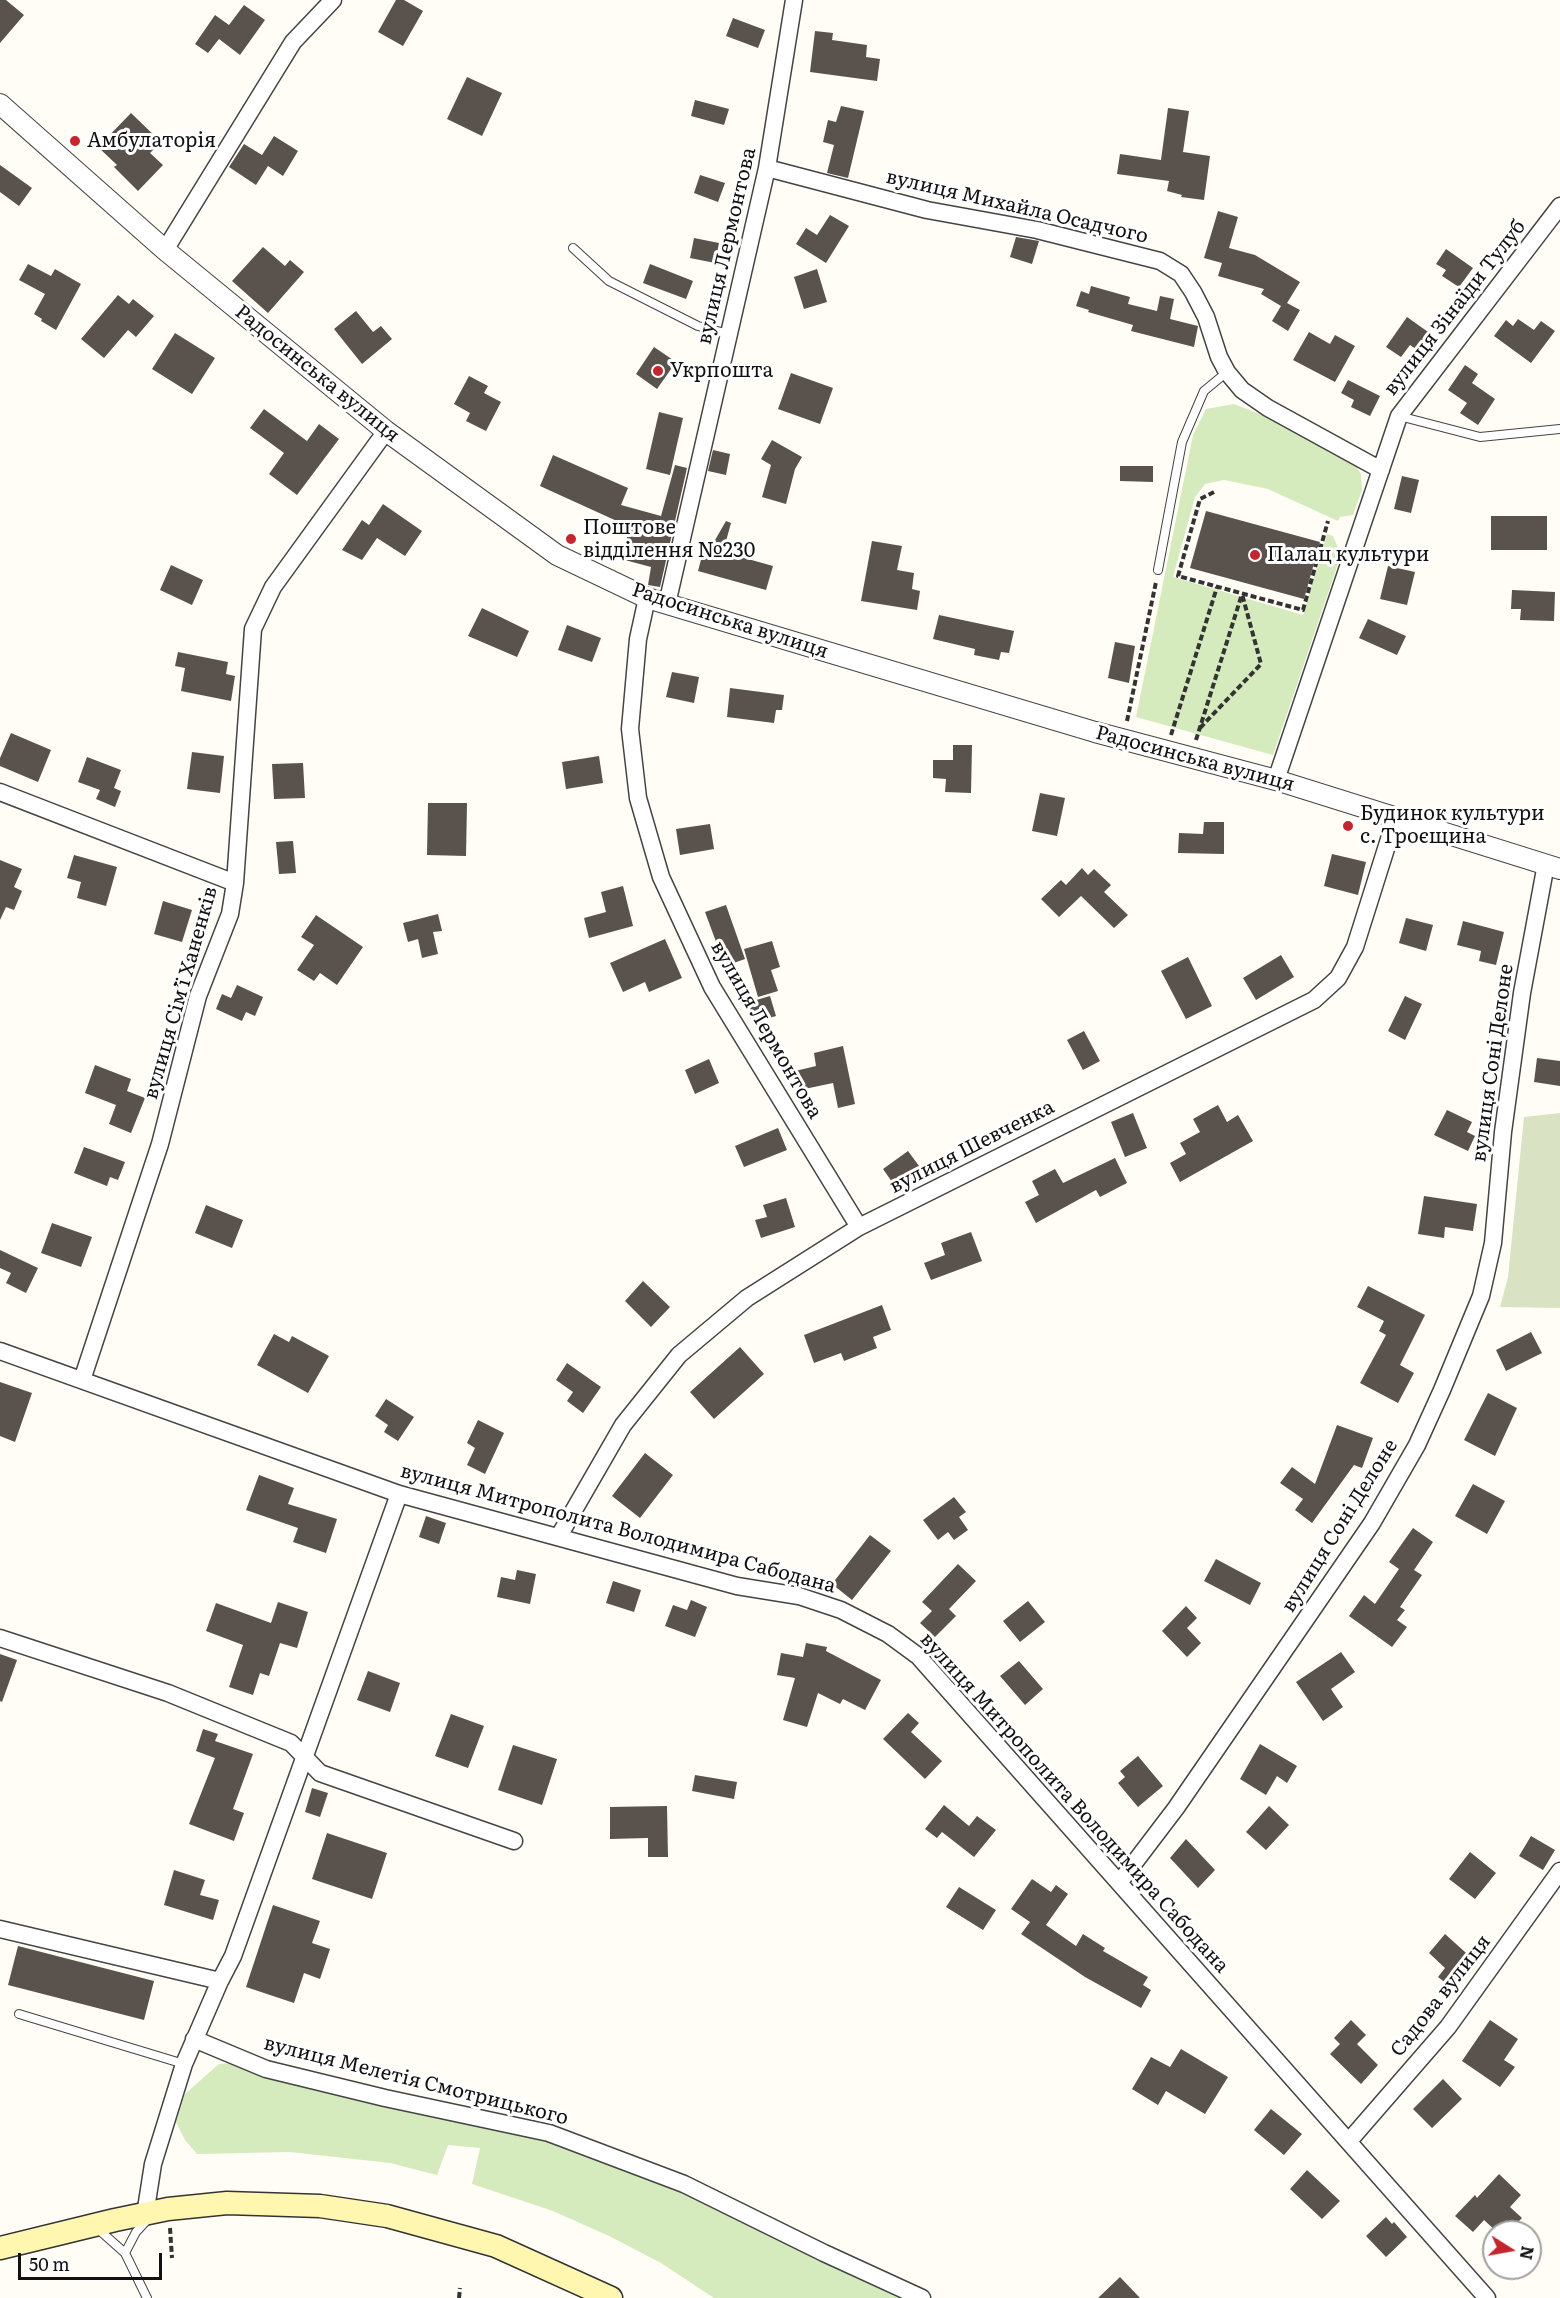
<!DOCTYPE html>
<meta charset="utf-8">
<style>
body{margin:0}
#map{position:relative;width:1560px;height:2298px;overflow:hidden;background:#fffdf5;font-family:Literata,serif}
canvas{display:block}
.north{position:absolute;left:1482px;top:2220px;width:60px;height:60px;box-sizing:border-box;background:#fff;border:2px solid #a0a0a0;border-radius:50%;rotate:101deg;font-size:16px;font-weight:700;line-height:24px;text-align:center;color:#111}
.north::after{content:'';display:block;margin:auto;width:21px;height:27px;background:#c4262e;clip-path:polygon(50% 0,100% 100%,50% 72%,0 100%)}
.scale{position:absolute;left:18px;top:2253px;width:144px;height:27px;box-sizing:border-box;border:3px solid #111;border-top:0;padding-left:8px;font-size:18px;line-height:21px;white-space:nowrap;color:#111;-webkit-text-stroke:4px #fff;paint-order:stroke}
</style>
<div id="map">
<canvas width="1560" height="2298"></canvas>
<div class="north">N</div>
<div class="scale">50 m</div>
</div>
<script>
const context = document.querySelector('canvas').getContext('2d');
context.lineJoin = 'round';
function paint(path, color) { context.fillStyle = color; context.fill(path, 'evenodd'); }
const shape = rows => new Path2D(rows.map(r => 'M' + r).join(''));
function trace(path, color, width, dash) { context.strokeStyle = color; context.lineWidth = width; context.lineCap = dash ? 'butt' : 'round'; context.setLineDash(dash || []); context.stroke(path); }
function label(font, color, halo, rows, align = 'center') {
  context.font = font + ' Literata,serif'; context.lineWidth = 6; context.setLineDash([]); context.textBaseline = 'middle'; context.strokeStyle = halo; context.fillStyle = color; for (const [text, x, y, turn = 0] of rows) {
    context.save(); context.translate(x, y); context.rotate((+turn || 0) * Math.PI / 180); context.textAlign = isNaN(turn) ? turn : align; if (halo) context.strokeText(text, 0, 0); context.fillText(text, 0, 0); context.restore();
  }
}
paint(shape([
 [1234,404,1291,426,1353,461,1361,474,1362,490,1353,515,1340,517,1338,521,1268,489,1224,480,1205,484,1195,497,1173,577,1303,615,1327,534,1333,536,1341,555,1273,755,1136,717,1193,435,1206,409],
 [233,2063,549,2138,681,2188,910,2298,714,2298,661,2263,609,2236,553,2211,472,2184,480,2148,448,2145,437,2175,390,2163,290,2152,197,2154,185,2140,176,2122,185,2094,219,2064]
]), '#d5ebbd');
paint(shape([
 [1560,1113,1560,1308,1500,1307,1508,1277,1524,1117]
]), '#d9e3c4');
paint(shape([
 [0,0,6,0,24,15,0,43],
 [396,0,404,0,423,11,403,46,378,32],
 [244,5,265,20,240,55,219,39,208,53,195,44,215,15,229,25],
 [733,18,765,30,758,48,726,36],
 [815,31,833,33,832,40,867,45,866,57,880,59,877,81,810,72],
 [467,77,502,93,482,136,447,119],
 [695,100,729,109,724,125,691,116],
 [841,106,864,111,848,178,827,173,834,145,823,142,828,120,836,122],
 [1168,108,1189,111,1183,152,1210,156,1204,200,1181,197,1182,195,1167,191,1169,181,1117,174,1120,154,1161,160],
 [131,113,161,142,150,153,163,165,138,191,114,167,117,165,98,147],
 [274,136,298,151,283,176,268,166,256,185,229,167,244,144,262,155],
 [0,165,32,188,19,206,0,192],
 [700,175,725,183,718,202,694,193],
 [1218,211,1238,217,1229,248,1255,255,1300,282,1287,303,1300,310,1288,331,1272,321,1281,306,1261,294,1264,289,1218,276,1222,263,1204,258],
 [830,215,849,226,826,263,796,244,806,228,817,235],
 [1016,237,1039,241,1032,264,1010,257],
 [694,238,719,243,715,263,690,258],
 [263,247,285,266,290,260,304,272,268,313,232,281],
 [1446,249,1473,268,1459,287,1442,276,1446,270,1436,264],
 [28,264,51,276,55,269,81,284,56,330,41,321,42,319,34,314,45,294,19,280],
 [650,264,693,281,686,299,643,283],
 [817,269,827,302,804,309,794,277],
 [1091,286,1130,297,1128,304,1157,311,1160,296,1174,299,1170,319,1198,326,1194,347,1131,331,1133,325,1088,312,1089,310,1076,306,1081,291,1089,294],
 [118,295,129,304,133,299,154,316,136,337,128,330,104,358,81,339],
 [356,311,373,332,381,326,392,339,362,364,334,329],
 [1407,317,1438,339,1426,356,1410,345,1401,357,1386,347],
 [1518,319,1534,330,1541,321,1555,331,1531,363,1494,336,1506,320,1513,326],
 [1309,332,1330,344,1335,335,1355,346,1335,382,1293,360],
 [175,333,215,358,192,394,152,369],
 [654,347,676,362,657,389,636,374],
 [1465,365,1478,374,1472,383,1495,399,1478,425,1460,413,1467,403,1448,390],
 [791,373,833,388,820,424,778,409],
 [469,376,488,386,484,393,501,402,486,431,466,421,470,413,454,404],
 [1348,380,1380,396,1370,416,1351,407,1354,400,1341,393],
 [264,409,307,441,319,424,339,439,297,495,269,474,284,453,250,428],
 [659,412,683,418,670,475,646,469],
 [772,440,802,457,795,469,786,504,762,497,771,465,761,459],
 [713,450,730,454,726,475,708,471],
 [553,455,628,488,621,505,661,516,675,465,687,468,660,587,648,585,651,567,621,559,630,527,540,486],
 [1120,466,1153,466,1153,482,1120,481],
 [1402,476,1419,480,1411,513,1394,509],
 [383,504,422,531,405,556,377,538,362,560,342,550,362,520,369,525],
 [1206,511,1320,542,1304,599,1190,568],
 [1491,516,1547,516,1547,550,1491,550],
 [726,521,731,523,723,552,773,566,766,590,698,571,703,552,707,554],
 [872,541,902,546,897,570,914,573,912,589,920,591,917,610,861,601],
 [171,565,203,580,192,605,160,590],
 [1388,566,1415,572,1407,605,1380,599],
 [1512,590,1555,592,1554,621,1520,620,1521,609,1511,609],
 [482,608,529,631,517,657,468,636],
 [939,615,1014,631,1009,653,1001,652,999,660,974,655,975,649,933,639],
 [1368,619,1406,636,1397,655,1359,638],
 [567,625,601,638,592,662,558,650],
 [1115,642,1135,646,1129,683,1108,678],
 [178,652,228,662,226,674,235,676,231,701,181,691,185,668,175,666],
 [672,672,699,677,694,703,666,697],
 [730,688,784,695,782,710,776,710,774,723,727,717],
 [11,733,51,750,38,782,0,766,0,758],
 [953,745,972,745,971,793,945,792,946,779,933,778,933,760,953,760],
 [192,752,224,756,220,793,187,789],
 [599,756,603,783,566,789,562,762],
 [87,757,121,770,114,788,121,791,115,807,96,799,100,790,78,782],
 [303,763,305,798,274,799,272,764],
 [1040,793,1065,798,1057,836,1032,831],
 [428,803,467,803,466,856,427,855],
 [1204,822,1224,822,1224,854,1178,853,1179,833,1203,834],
 [710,824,714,849,680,855,676,829],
 [293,841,296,873,279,874,276,842],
 [1332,854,1366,862,1358,895,1324,886],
 [74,855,117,867,106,906,77,898,81,882,67,878],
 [0,860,22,869,14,887,22,891,14,910,6,907,0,920],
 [1082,868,1088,875,1094,869,1111,885,1104,892,1128,915,1114,928,1081,896,1059,917,1041,899,1061,880,1066,885],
 [623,886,633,926,589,938,584,918,606,912,601,892],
 [163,901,192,910,182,942,154,934],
 [726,905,745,959,725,966,705,912],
 [438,914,442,931,433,932,438,954,422,958,418,939,408,942,403,923],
 [316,915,363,947,337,985,320,973,314,981,297,970,314,945,301,937],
 [1406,918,1433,925,1426,951,1399,943],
 [1463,921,1504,932,1496,965,1479,961,1481,951,1457,945],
 [665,939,682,978,649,992,645,982,623,992,610,963],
 [772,941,780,967,771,970,778,991,758,997,744,949],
 [1281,955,1294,977,1256,1000,1243,978],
 [1188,957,1212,1006,1186,1019,1161,971],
 [237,985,263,997,255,1016,246,1012,242,1021,216,1009,222,994,231,998],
 [770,996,776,1016,752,1023,746,1003],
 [1405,996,1422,1004,1405,1040,1388,1031],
 [1084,1031,1100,1061,1083,1070,1067,1040],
 [843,1046,855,1104,838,1108,833,1083,795,1091,791,1072,816,1066,814,1053],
 [1537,1058,1560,1061,1560,1086,1534,1082],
 [709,1059,719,1083,695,1094,685,1070],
 [95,1065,131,1079,127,1091,145,1098,131,1133,109,1124,116,1105,85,1093],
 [1218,1105,1227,1122,1238,1115,1253,1141,1180,1182,1170,1163,1186,1154,1180,1143,1200,1132,1193,1119],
 [1447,1110,1472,1122,1467,1132,1475,1136,1468,1151,1434,1135],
 [1133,1113,1147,1148,1125,1157,1111,1122],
 [778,1128,787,1150,744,1167,735,1146],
 [84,1147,125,1162,118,1180,110,1177,107,1186,74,1173],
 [908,1151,925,1174,899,1192,883,1169],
 [1115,1158,1127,1183,1100,1197,1096,1190,1036,1223,1025,1202,1039,1195,1032,1181,1055,1169,1063,1183],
 [1424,1196,1477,1204,1473,1231,1445,1227,1444,1238,1418,1234],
 [786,1198,795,1227,761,1238,755,1220,767,1217,763,1205],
 [206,1205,243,1220,232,1248,195,1233],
 [52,1223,92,1237,81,1267,41,1253],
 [971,1232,982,1261,931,1280,924,1263,945,1255,941,1243],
 [0,1250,38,1268,26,1293,6,1283,11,1273,0,1268],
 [643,1281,670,1307,651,1327,625,1301],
 [1368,1286,1425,1315,1400,1365,1414,1373,1398,1403,1360,1383,1386,1335,1379,1331,1384,1321,1357,1307],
 [882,1305,891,1330,873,1337,877,1348,844,1361,841,1353,814,1363,804,1335],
 [1531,1332,1542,1353,1506,1371,1496,1350],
 [274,1334,289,1342,292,1336,329,1356,308,1393,257,1365],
 [740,1347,764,1374,714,1419,690,1392],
 [567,1363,601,1387,583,1413,567,1401,573,1392,556,1380],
 [0,1382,32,1393,15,1442,0,1436],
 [1488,1393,1517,1408,1495,1456,1464,1440],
 [386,1399,414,1417,398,1441,384,1432,388,1425,375,1416],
 [478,1420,504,1433,485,1474,467,1465,475,1448,467,1443],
 [1337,1425,1373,1438,1362,1468,1354,1465,1312,1523,1295,1510,1303,1499,1280,1483,1292,1467,1315,1484],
 [645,1453,673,1475,640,1518,612,1496],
 [259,1475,294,1488,288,1504,337,1519,326,1553,293,1542,298,1528,246,1510],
 [1473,1484,1505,1501,1487,1534,1455,1516],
 [954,1497,966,1512,959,1517,968,1530,954,1540,948,1532,938,1540,923,1520],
 [426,1516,446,1523,439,1544,419,1537],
 [1413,1528,1433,1542,1414,1570,1422,1575,1400,1607,1405,1610,1397,1620,1407,1627,1392,1647,1349,1616,1364,1595,1375,1604,1399,1569,1389,1562],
 [870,1535,891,1551,852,1600,832,1584],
 [1216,1559,1261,1583,1250,1605,1204,1581],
 [958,1564,976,1581,949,1609,956,1616,935,1637,920,1623,932,1611,922,1602],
 [517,1570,536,1574,530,1604,497,1597,501,1577,515,1580],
 [613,1581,641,1590,634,1612,606,1603],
 [691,1600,707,1607,695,1637,665,1626,673,1605,687,1610],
 [1028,1601,1045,1622,1020,1642,1003,1621],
 [278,1602,308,1612,297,1648,280,1643,269,1676,260,1673,253,1695,229,1687,243,1645,206,1631,216,1603,271,1623],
 [1186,1606,1197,1618,1187,1628,1201,1643,1187,1657,1162,1631],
 [806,1643,827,1647,826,1651,881,1680,865,1710,843,1699,840,1704,818,1693,807,1727,783,1720,795,1678,777,1675,781,1653,803,1657],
 [1341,1652,1355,1672,1331,1689,1343,1707,1323,1721,1296,1682],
 [0,1654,17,1660,2,1702,0,1701],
 [1019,1661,1043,1689,1025,1705,1000,1676],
 [368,1671,400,1683,390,1712,357,1700],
 [908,1713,919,1723,911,1732,942,1761,925,1779,883,1739],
 [451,1714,484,1726,468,1768,435,1756],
 [203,1729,218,1734,215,1741,253,1754,233,1809,244,1813,234,1841,189,1824,215,1758,196,1751],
 [1260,1744,1297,1766,1287,1783,1277,1776,1266,1795,1240,1779],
 [513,1745,557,1759,542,1805,498,1790],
 [1138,1756,1163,1786,1138,1807,1118,1783,1125,1777,1120,1771],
 [695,1775,737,1782,734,1799,692,1791],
 [312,1788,328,1793,320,1817,305,1812],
 [944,1805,969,1826,977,1816,996,1830,974,1857,942,1832,937,1838,925,1829],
 [667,1806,668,1857,648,1857,648,1838,610,1839,610,1807],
 [1269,1806,1289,1825,1266,1850,1246,1832],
 [327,1833,387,1853,372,1899,312,1879],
 [1531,1836,1555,1850,1543,1870,1519,1856],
 [1186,1839,1215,1870,1198,1888,1170,1858],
 [1470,1852,1496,1873,1475,1899,1449,1879],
 [174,1870,205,1880,200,1895,219,1900,213,1920,164,1905],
 [1032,1879,1051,1892,1056,1885,1068,1894,1046,1925,1076,1946,1083,1934,1105,1948,1103,1951,1148,1977,1143,1985,1151,1990,1141,2008,1085,1977,1021,1934,1030,1922,1011,1909],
 [959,1887,996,1910,983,1930,946,1907],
 [273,1905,320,1921,312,1943,330,1949,320,1979,304,1973,294,2003,246,1987],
 [1445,1934,1475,1961,1452,1988,1438,1977,1445,1968,1429,1953],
 [18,1946,154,1981,144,2020,8,1985],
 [1351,2020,1366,2035,1357,2044,1378,2065,1361,2084,1330,2054,1340,2044,1334,2038],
 [1490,2020,1518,2039,1504,2060,1515,2067,1500,2087,1462,2061],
 [1181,2049,1228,2077,1205,2114,1166,2091,1158,2105,1132,2089,1151,2057,1170,2067],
 [1443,2079,1462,2099,1432,2128,1413,2109],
 [1271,2109,1302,2134,1284,2155,1254,2130],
 [1307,2170,1340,2201,1322,2219,1290,2189],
 [1499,2174,1521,2195,1510,2207,1522,2218,1508,2232,1497,2232,1484,2220,1473,2232,1455,2216,1475,2195,1477,2198],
 [1386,2217,1392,2224,1394,2222,1407,2237,1386,2257,1366,2236],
 [1120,2277,1140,2298,1098,2298]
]), '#5a524d');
const service = shape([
 [573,248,609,281,698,326,729,334],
 [1399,416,1480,437,1560,429],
 [1158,570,1182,442,1204,391,1227,372],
 [19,2014,184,2064],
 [98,2229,125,2253,147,2298],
 [125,2253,136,2232,148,2219]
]);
const minor = shape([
 [767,168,927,210,1037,230,1160,261,1181,274,1193,292,1206,317,1219,357,1227,372,1242,390,1268,408,1381,470],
 [165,250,293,42,333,0],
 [647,598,638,639,630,729,638,798,661,877,712,987,859,1227],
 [667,604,767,168,794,0],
 [1276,780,1399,416,1560,206],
 [0,792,235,883],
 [0,1351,399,1494,737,1586,799,1596,841,1610,888,1634,918,1656,1487,2298],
 [82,1380,160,1144,198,996,230,914,235,883,253,629,273,587,386,431],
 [559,1536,623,1425,679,1355,747,1298,859,1227,1314,1000,1338,978,1355,947,1396,817],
 [0,1638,168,1693,291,1743,320,1773,514,1841],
 [1119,1883,1176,1808,1372,1523,1417,1445,1442,1390,1481,1296,1493,1243,1503,1132,1522,993,1546,864],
 [0,1929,220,1981],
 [194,2039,266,2069,385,2098,549,2133,684,2184,824,2253,922,2298],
 [1349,2141,1448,2027,1560,1871],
 [145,2215,153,2164,184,2064,220,1981,233,1956,399,1494]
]);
const tertiary = shape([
 [0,104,165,250,386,431,557,555,647,598,1095,732,1276,780,1560,869]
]);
const secondary = shape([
 [0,2248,115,2220,168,2209,227,2203,320,2206,387,2216,496,2246,611,2298]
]);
trace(service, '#444', 10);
trace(minor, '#444', 19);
trace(tertiary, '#444', 22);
trace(secondary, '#333', 25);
trace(shape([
 [1214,492,1200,499,1178,576,1303,610,1328,521],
 [1127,721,1156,582],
 [1200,728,1261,664,1242,594],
 [1171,735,1217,587],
 [1196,740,1242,594],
 [170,2228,172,2258],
 [459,2298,460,2288]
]), '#333', 4, [6, 3]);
trace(service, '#fff', 8);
trace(minor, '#fff', 16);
trace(tertiary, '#fff', 20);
trace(secondary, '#fff6b0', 22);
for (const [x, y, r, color] of [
 [75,141,6,"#c4262e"],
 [658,371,6,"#c4262e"],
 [571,539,6,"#c4262e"],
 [1255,555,6,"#c4262e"],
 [1348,826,6,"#c4262e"]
]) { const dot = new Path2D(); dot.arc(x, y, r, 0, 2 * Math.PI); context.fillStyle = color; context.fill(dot); trace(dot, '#fff', 2); }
label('20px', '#111', '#fff', [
 ["Амбулаторія",87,141],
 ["Укрпошта",670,371],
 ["Поштове",583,528],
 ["відділення №230",583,551],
 ["Палац культури",1267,555],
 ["Будинок культури",1360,814],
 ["с. Троєщина",1360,837]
], 'left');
label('20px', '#111', '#fff', [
 ["вулиця Михайла Осадчого",1017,207,13],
 ["вулиця Лермонтова",727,246,-77],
 ["вулиця Зінаїди Тулуб",1455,308,-52],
 ["Радосинська вулиця",317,374,39],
 ["Радосинська вулиця",730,621,18],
 ["Радосинська вулиця",1195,759,15],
 ["вулиця Сімʼї Ханенків",181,993,-74],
 ["вулиця Лермонтова",766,1030,60],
 ["вулиця Соні Делоне",1493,1063,-82],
 ["вулиця Шевченка",972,1147,-27],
 ["вулиця Соні Делоне",1340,1526,-58],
 ["вулиця Митрополита Володимира Сабодана",618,1529,15],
 ["вулиця Митрополита Володимира Сабодана",1074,1803,48],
 ["Садова вулиця",1441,1996,-52],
 ["вулиця Мелетія Смотрицького",416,2081,14]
]);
</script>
